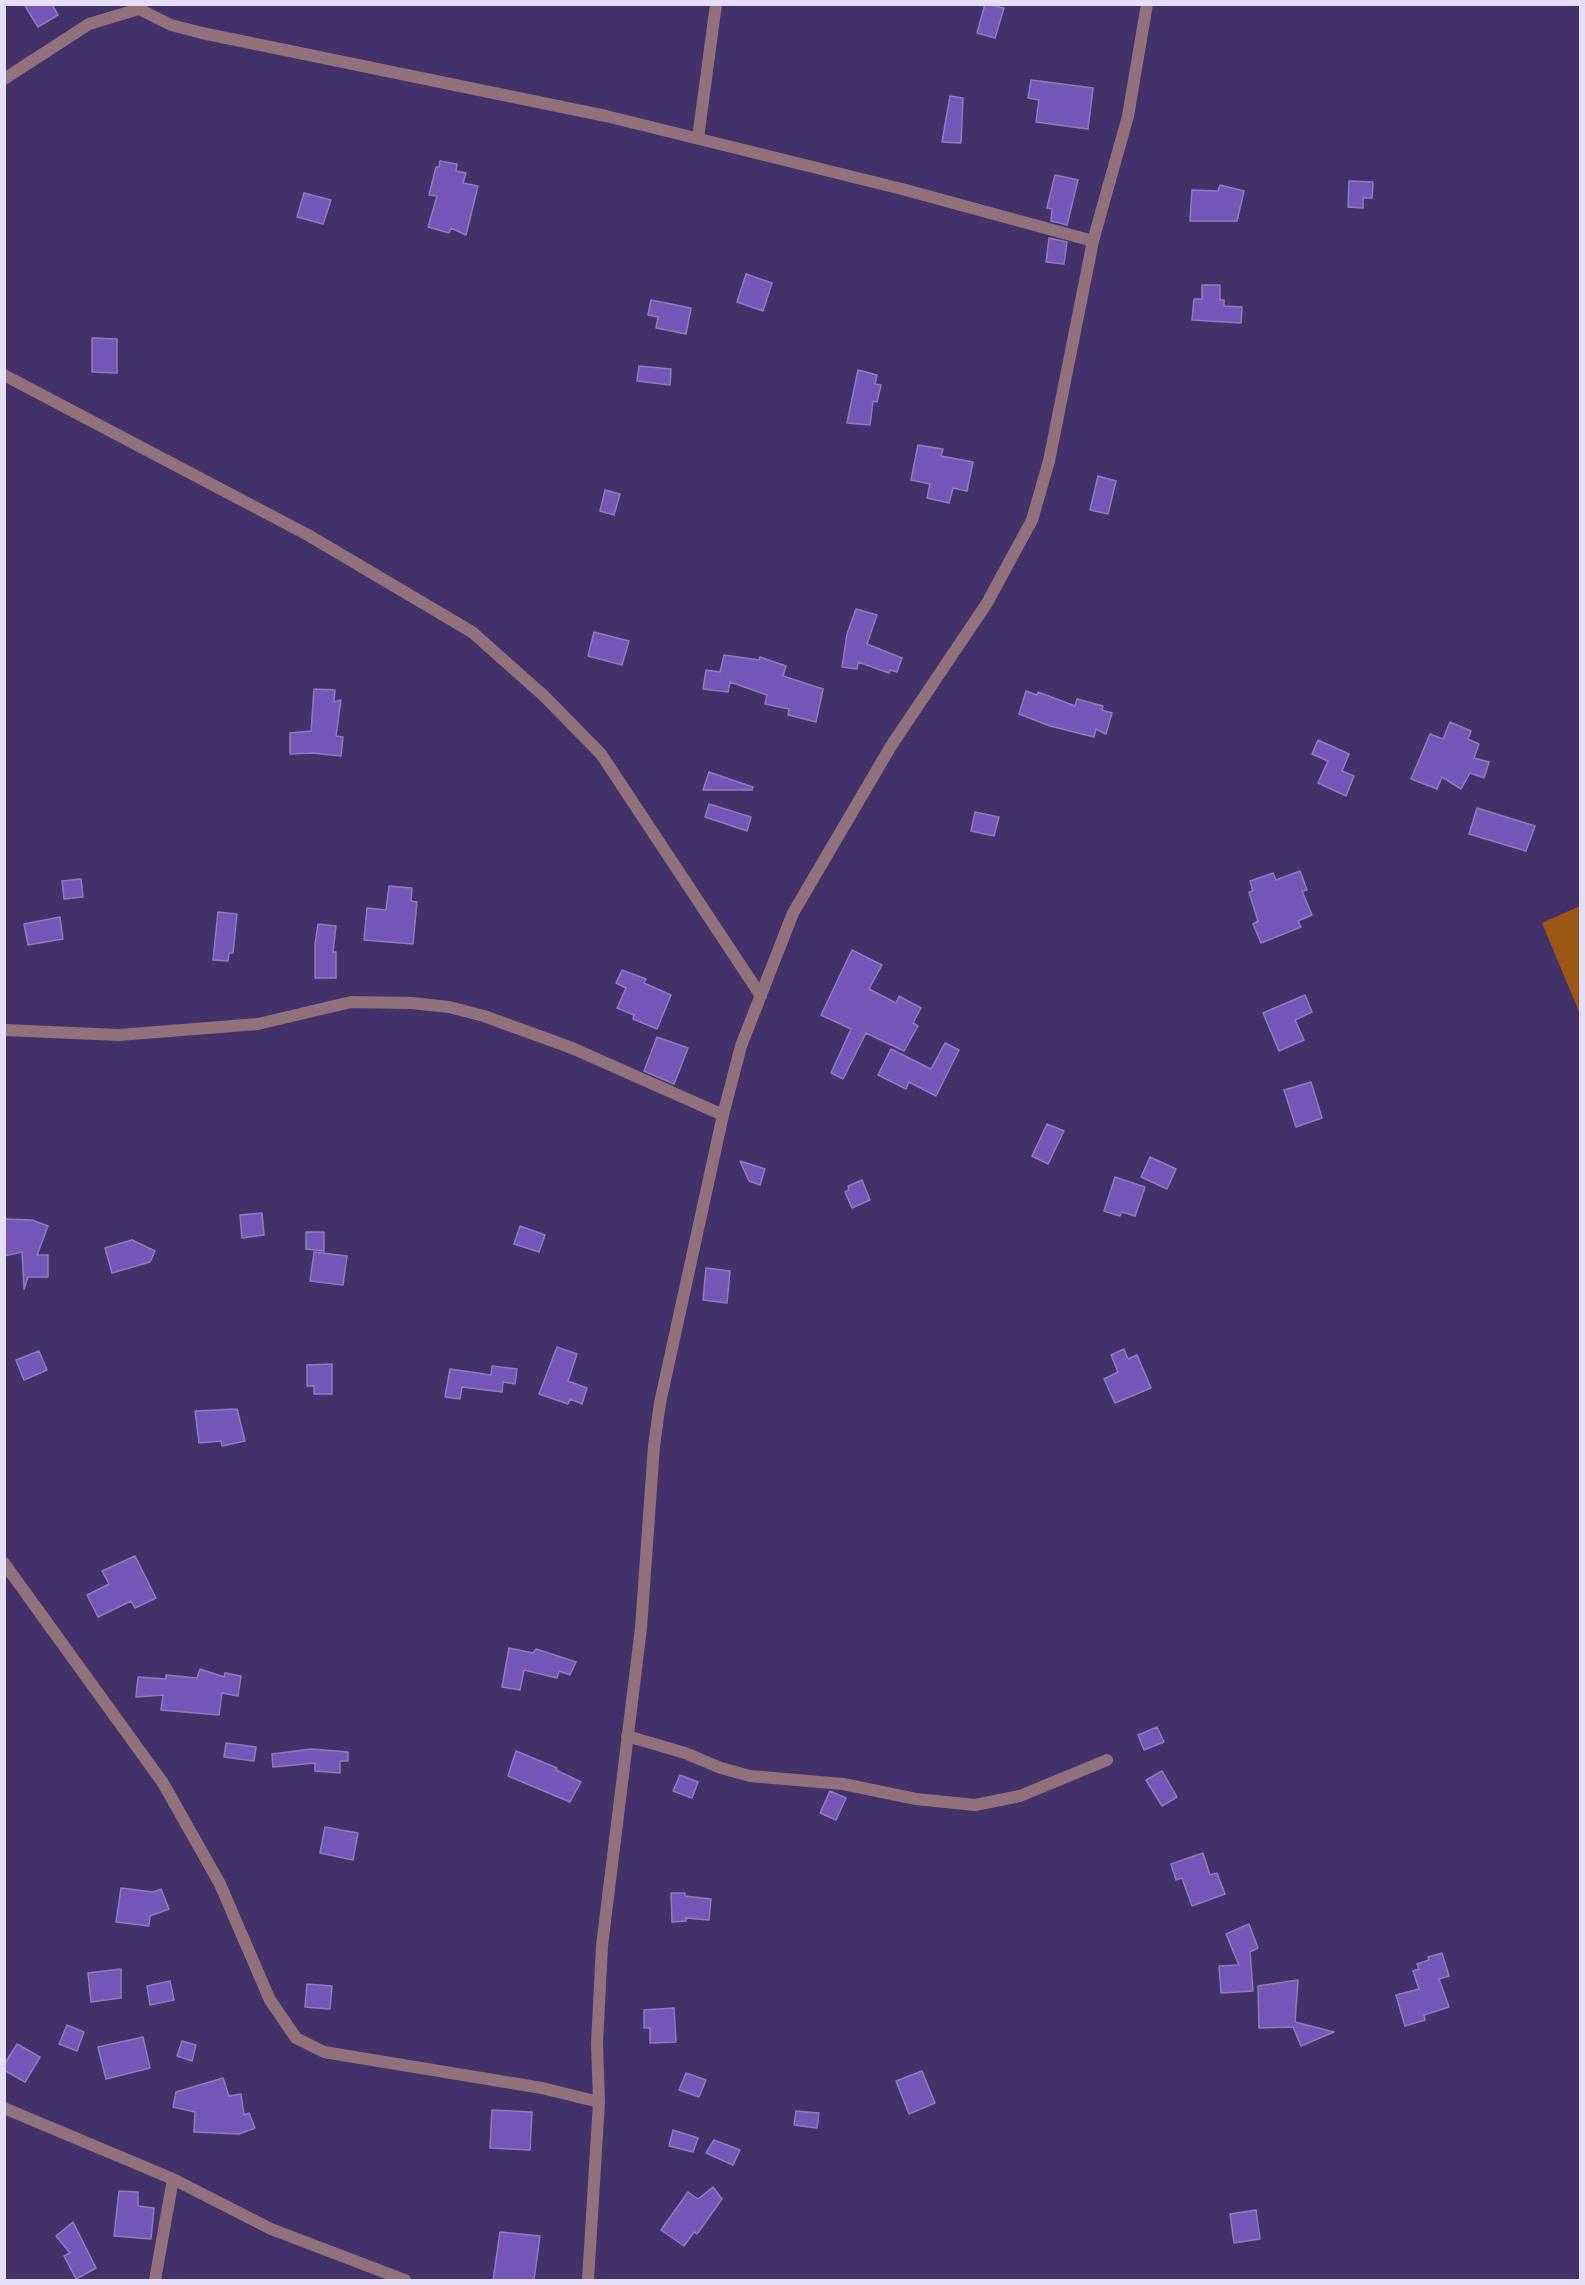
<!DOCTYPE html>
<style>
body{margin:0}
#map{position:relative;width:1585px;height:2285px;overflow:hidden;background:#43326a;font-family:Inter,sans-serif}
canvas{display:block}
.frame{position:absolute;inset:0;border:6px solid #e5dffa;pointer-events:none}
</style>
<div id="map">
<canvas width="1585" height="2285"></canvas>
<div class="frame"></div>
</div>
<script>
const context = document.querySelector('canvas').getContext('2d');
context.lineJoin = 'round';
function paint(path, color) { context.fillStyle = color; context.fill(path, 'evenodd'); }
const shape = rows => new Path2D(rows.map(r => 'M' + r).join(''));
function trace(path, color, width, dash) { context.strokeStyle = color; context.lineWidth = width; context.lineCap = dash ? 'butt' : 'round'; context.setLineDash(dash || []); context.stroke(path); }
paint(shape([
 [1580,906,1580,1014,1542,923]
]), '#9e5615');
const building = shape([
 [24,4,52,4,58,15,38,27,24,4],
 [985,4,1004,8,995,38,977,33,985,4],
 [1031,80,1093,88,1088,129,1036,122,1039,100,1028,98,1031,80],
 [950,96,963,98,961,143,942,142,950,96],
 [440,161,457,164,456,171,466,173,463,183,478,186,466,235,451,228,449,233,428,227,437,196,429,195,436,167,439,167,440,161],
 [1055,175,1078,180,1067,225,1051,221,1052,209,1047,208,1055,175],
 [1349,181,1373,182,1372,198,1363,198,1363,208,1348,207,1349,181],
 [1220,185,1244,191,1237,221,1190,221,1192,190,1218,191,1220,185],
 [304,193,331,200,323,224,297,217,304,193],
 [1049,238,1067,242,1064,264,1046,262,1049,238],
 [746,274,772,283,763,311,737,302,746,274],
 [1202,285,1220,285,1220,300,1224,300,1224,306,1242,307,1241,323,1192,320,1194,299,1202,299,1202,285],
 [651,300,691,308,686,334,656,328,658,317,648,315,651,300],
 [92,338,117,339,117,373,92,372,92,338],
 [639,366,671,369,670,385,637,381,639,366],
 [858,370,877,375,875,384,881,385,877,402,873,401,870,425,847,423,858,370],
 [918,445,943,449,941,456,973,462,967,491,953,488,949,503,927,498,930,484,911,480,918,445],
 [1098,476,1116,481,1108,514,1090,510,1098,476],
 [605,490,620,494,614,515,600,511,605,490],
 [856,609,877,615,867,644,902,658,897,672,890,670,889,673,858,662,857,669,842,667,847,634,856,609],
 [594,632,629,641,622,665,588,656,594,632],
 [724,655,759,660,760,657,786,666,783,676,823,689,816,722,788,715,789,709,765,704,767,695,730,682,728,692,703,689,706,670,720,672,724,655],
 [314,689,335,690,334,702,341,700,336,736,343,737,341,756,312,753,290,754,290,733,311,731,314,689],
 [1026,691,1037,695,1038,692,1075,706,1077,699,1103,706,1102,710,1112,713,1106,734,1096,729,1094,737,1050,726,1019,714,1026,691],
 [1450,722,1471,731,1468,739,1479,744,1474,758,1489,762,1484,778,1470,773,1461,789,1442,777,1437,789,1411,779,1430,734,1443,739,1450,722],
 [1318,740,1349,754,1342,771,1354,776,1346,796,1318,783,1328,761,1312,754,1318,740],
 [709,772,753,787,752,790,703,790,709,772],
 [709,804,751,817,747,831,705,817,709,804],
 [1477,808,1535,826,1526,851,1469,834,1477,808],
 [975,812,999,817,994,836,971,831,975,812],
 [1300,871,1307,890,1302,891,1312,915,1298,921,1301,927,1261,943,1253,924,1258,921,1249,892,1253,891,1250,881,1273,873,1276,880,1300,871],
 [81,879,83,897,64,899,62,881,81,879],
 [389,886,412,888,411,901,417,902,413,944,364,940,367,908,386,910,389,886],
 [218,912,237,914,233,953,229,953,228,961,213,960,218,912],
 [60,917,63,939,28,945,24,924,60,917],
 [318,924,336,926,333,952,336,952,336,978,315,978,315,945,318,924],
 [852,950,882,965,869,989,896,1003,899,996,921,1008,913,1023,918,1026,904,1051,866,1033,843,1079,831,1073,851,1029,821,1015,852,950],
 [622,970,646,979,644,983,671,995,657,1029,633,1019,634,1015,617,1008,626,988,616,983,622,970],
 [1305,995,1312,1012,1295,1020,1304,1040,1279,1051,1263,1013,1305,995],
 [657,1037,688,1048,674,1084,644,1071,657,1037],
 [945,1043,959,1050,936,1096,909,1082,906,1089,878,1075,891,1049,931,1069,945,1043],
 [1311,1082,1322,1118,1296,1127,1284,1090,1311,1082],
 [1047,1124,1064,1131,1048,1164,1032,1156,1047,1124],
 [1150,1157,1176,1169,1167,1189,1141,1177,1150,1157],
 [740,1161,765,1169,760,1185,749,1181,740,1161],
 [1115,1177,1145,1187,1135,1216,1122,1212,1120,1216,1104,1211,1115,1177],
 [862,1180,870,1200,852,1208,845,1192,849,1190,848,1186,862,1180],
 [262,1213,264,1235,242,1238,240,1215,262,1213],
 [4,1219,32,1220,48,1226,37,1255,48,1255,48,1277,28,1277,24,1289,22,1252,4,1256,4,1219],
 [520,1226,545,1235,539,1252,514,1244,520,1226],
 [306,1232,324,1232,324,1251,306,1249,306,1232],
 [132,1240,155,1251,150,1262,112,1273,105,1248,132,1240],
 [314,1252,347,1256,343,1285,310,1281,314,1252],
 [706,1268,730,1271,727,1303,703,1300,706,1268],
 [557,1347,577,1354,568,1381,587,1388,582,1404,570,1399,568,1404,539,1394,557,1347],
 [1124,1349,1128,1359,1137,1355,1151,1388,1115,1403,1104,1379,1118,1372,1111,1355,1124,1349],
 [39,1351,47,1370,24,1380,16,1360,39,1351],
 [332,1364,332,1394,314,1394,314,1386,307,1386,307,1365,332,1364],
 [492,1366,517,1369,515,1384,503,1382,502,1392,462,1387,460,1399,445,1397,450,1369,491,1375,492,1366],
 [237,1409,245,1441,222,1446,221,1441,199,1443,195,1411,237,1409],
 [135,1556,156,1598,135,1608,131,1601,98,1617,87,1595,109,1584,102,1571,135,1556],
 [509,1648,533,1653,536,1649,576,1662,570,1675,559,1671,557,1678,524,1670,520,1690,502,1687,509,1648],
 [200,1669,224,1677,225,1673,241,1676,238,1696,222,1693,219,1715,161,1710,163,1695,136,1697,138,1677,166,1679,166,1675,197,1678,200,1669],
 [1157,1727,1164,1742,1144,1750,1138,1735,1157,1727],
 [226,1743,256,1747,254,1761,224,1757,226,1743],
 [312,1749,348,1752,348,1761,340,1761,340,1773,315,1771,315,1763,273,1767,272,1754,312,1749],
 [516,1751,557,1768,556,1770,581,1782,570,1802,508,1776,516,1751],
 [1162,1771,1177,1797,1162,1806,1146,1780,1162,1771],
 [680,1775,698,1782,692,1798,673,1791,680,1775],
 [830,1791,846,1798,836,1820,820,1813,830,1791],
 [325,1827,358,1833,353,1860,320,1853,325,1827],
 [1203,1853,1210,1875,1217,1873,1225,1894,1192,1906,1182,1878,1176,1880,1171,1864,1203,1853],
 [121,1888,153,1892,161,1889,169,1909,150,1916,149,1926,116,1922,121,1888],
 [671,1893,685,1893,685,1896,711,1899,709,1920,686,1918,686,1921,672,1922,671,1893],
 [1249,1924,1258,1948,1250,1952,1253,1991,1221,1993,1219,1966,1239,1965,1226,1934,1249,1924],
 [1442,1953,1449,1976,1439,1979,1449,2007,1424,2015,1425,2020,1405,2026,1396,1995,1419,1989,1413,1971,1419,1969,1417,1964,1429,1960,1428,1957,1442,1953],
 [121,1969,121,1998,91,2002,88,1973,121,1969],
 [1298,1980,1295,2022,1334,2032,1301,2046,1293,2027,1259,2028,1258,1986,1298,1980],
 [170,1981,174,2000,150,2005,147,1986,170,1981],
 [307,1984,332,1986,330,2009,305,2007,307,1984],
 [674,2008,676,2042,650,2043,650,2028,644,2028,644,2010,674,2008],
 [67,2025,84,2032,77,2051,59,2044,67,2025],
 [143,2037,150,2068,106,2079,98,2047,143,2037],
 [182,2041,196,2045,192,2061,177,2056,182,2041],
 [17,2044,40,2057,25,2082,4,2070,4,2065,17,2044],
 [922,2071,935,2103,909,2114,896,2081,922,2071],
 [686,2073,706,2080,699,2097,679,2090,686,2073],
 [223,2078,229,2096,241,2094,244,2115,249,2113,255,2128,239,2134,194,2132,195,2112,173,2107,176,2092,223,2078],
 [492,2110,532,2112,530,2150,490,2148,492,2110],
 [796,2111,819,2113,817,2128,794,2125,796,2111],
 [673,2130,698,2138,693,2152,669,2146,673,2130],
 [714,2140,740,2150,733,2165,706,2153,714,2140],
 [713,2187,722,2199,697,2234,694,2232,684,2246,661,2230,688,2192,698,2199,713,2187],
 [119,2191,138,2192,138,2206,154,2208,151,2239,114,2236,119,2191],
 [1256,2210,1260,2239,1234,2243,1230,2214,1256,2210],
 [73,2222,96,2268,76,2279,64,2256,70,2253,56,2236,73,2222],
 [500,2232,540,2236,534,2280,493,2280,500,2232]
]);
paint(building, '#7555b7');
trace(building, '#8e7dbc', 1.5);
trace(shape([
 [4,79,89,24,139,9,171,25,202,33,606,116,902,189,1093,241],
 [698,138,716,4],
 [4,375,308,535,472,632,543,695,601,754,761,996],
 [4,1030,119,1035,258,1024,351,1002,411,1003,449,1007,484,1016,572,1048,723,1115],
 [4,1563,163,1783,220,1884,270,2000,296,2038,324,2052,542,2088,599,2102],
 [627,1736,685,1753,721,1768,750,1776,843,1784,916,1799,975,1805,1020,1796,1107,1760],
 [4,2108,173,2179,271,2229,405,2280],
 [155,2280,173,2179],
 [588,2280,599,2102,597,2043,602,1946,641,1628,654,1446,660,1403,723,1115,741,1046,793,913,891,746,987,603,1032,520,1049,461,1093,241,1128,116,1147,4]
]), '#91717c', 12);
</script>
